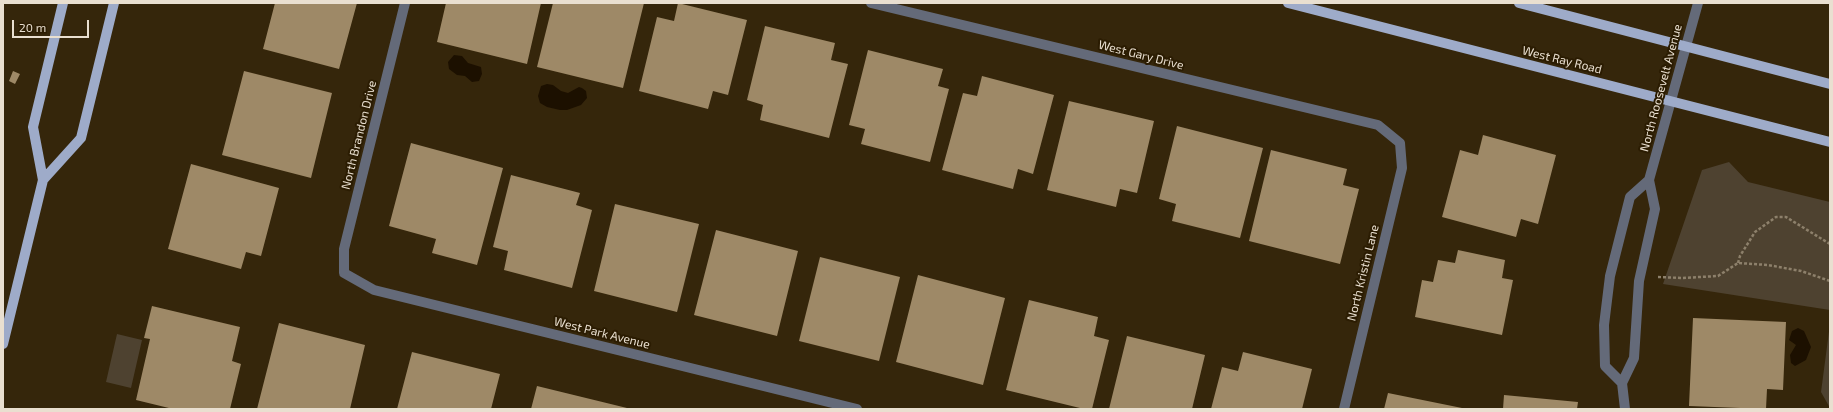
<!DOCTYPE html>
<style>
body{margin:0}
#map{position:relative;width:1833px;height:412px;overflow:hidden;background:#35260b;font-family:"Exo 2",sans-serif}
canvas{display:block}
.frame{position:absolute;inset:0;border:4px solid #e9dfd0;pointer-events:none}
.scale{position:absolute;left:12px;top:20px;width:77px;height:18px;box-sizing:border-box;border:2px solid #e9dfd0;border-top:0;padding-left:5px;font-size:12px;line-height:14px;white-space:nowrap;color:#e9dfd0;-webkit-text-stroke:3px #2b1c02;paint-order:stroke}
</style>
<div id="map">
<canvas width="1833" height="412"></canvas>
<div class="frame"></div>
<div class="scale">20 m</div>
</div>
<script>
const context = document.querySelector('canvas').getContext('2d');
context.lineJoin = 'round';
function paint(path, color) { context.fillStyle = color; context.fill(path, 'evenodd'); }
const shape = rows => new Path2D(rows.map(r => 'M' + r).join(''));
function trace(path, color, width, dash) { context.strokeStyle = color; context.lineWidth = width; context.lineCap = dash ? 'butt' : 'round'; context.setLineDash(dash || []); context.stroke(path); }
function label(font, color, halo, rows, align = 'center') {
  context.font = font + ' "Exo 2",sans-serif'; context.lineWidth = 4; context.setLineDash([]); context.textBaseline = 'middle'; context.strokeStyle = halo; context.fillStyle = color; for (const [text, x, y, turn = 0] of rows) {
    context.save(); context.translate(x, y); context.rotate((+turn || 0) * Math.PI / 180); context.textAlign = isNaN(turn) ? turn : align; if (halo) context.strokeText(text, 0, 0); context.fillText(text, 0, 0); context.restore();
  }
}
paint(shape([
 [1729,162,1748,182,1830,202,1830,310,1663,284,1702,170],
 [1830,324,1830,408,1821,392],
 [117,334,142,340,131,388,106,382]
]), '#4e4230');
paint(shape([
 [454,55,462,56,468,63,481,67,482,74,479,81,472,82,465,76,457,75,449,69,448,62],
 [547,84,553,85,561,91,568,93,579,87,582,88,586,91,587,98,581,105,567,110,560,110,547,107,540,103,538,96,541,86],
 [1798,328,1804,331,1811,347,1806,360,1795,366,1791,363,1790,355,1796,345,1789,340,1792,331]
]), '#1c1000');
paint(shape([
 [275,3,357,3,339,69,263,49],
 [446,3,541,3,527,64,437,42],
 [553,3,644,3,623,88,537,67],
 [678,3,747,20,728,95,713,91,708,109,639,91,657,17,674,21],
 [765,26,835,43,831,60,848,64,829,138,760,120,763,105,747,100],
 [868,50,943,69,938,86,949,89,930,162,861,144,865,129,849,125],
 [13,71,20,74,15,84,9,81],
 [244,71,332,93,311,178,222,155],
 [982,76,1054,95,1033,174,1018,169,1013,189,942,170,963,93,977,96],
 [1069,101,1154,121,1137,193,1120,189,1116,207,1047,190],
 [1177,126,1263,148,1240,238,1172,221,1176,204,1159,199],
 [1483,135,1556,155,1538,224,1521,219,1516,237,1442,217,1460,150,1478,155],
 [411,143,503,168,477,265,432,253,436,239,389,226],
 [1271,150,1347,169,1343,185,1359,189,1340,264,1249,241],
 [191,164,279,188,261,256,246,252,241,269,168,249],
 [511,175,580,193,576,205,592,210,572,288,504,270,508,251,493,247],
 [615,204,699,224,677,312,594,291],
 [716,230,798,251,777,336,694,315],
 [1458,250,1505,260,1502,278,1513,280,1502,335,1415,317,1422,280,1433,282,1438,260,1455,263],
 [820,257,900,277,879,361,799,341],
 [918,275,1005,298,983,385,896,362],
 [1029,300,1098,317,1094,336,1109,340,1092,409,1084,409,1006,390],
 [152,306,240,327,232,361,241,364,230,409,173,409,136,400,150,339,144,338],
 [1693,318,1786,322,1783,390,1767,389,1766,409,1689,406],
 [279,323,365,345,350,409,257,409],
 [1127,336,1205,355,1192,409,1109,409],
 [412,352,500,374,491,409,397,409],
 [1243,352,1312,369,1302,409,1211,409,1222,367,1238,371],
 [537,386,627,408,627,409,531,409],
 [1388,393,1462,408,1462,409,1384,409],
 [1504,395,1578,402,1577,409,1503,409]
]), '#9e8967');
trace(shape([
 [1738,263,1740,256,1755,232,1776,217,1786,217,1830,244],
 [1658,277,1682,278,1718,276,1738,263,1768,265,1801,271,1830,281]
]), '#8d806b', 2.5, [3, 2]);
trace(shape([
 [405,3,344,249,344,273,374,290,857,409],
 [871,3,1378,125,1400,143,1402,168,1344,409],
 [1622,383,1605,366,1604,325,1610,276,1630,197,1649,180],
 [1625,409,1622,383,1634,358,1639,281,1655,209,1649,180,1698,3]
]), '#646a79', 10);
trace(shape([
 [1288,3,1830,142],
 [1519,3,1830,84],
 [43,180,81,138,114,3],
 [3,344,43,180,33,127,63,3]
]), '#9eabc9', 10);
label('12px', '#e9dfd0', '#2b1c02', [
 ["West Gary Drive",1141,55,14],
 ["West Ray Road",1562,60,14],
 ["North Roosevelt Avenue",1661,88,-75],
 ["North Brandon Drive",359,135,-76],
 ["North Kristin Lane",1363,273,-76],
 ["West Park Avenue",602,333,14]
]);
</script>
